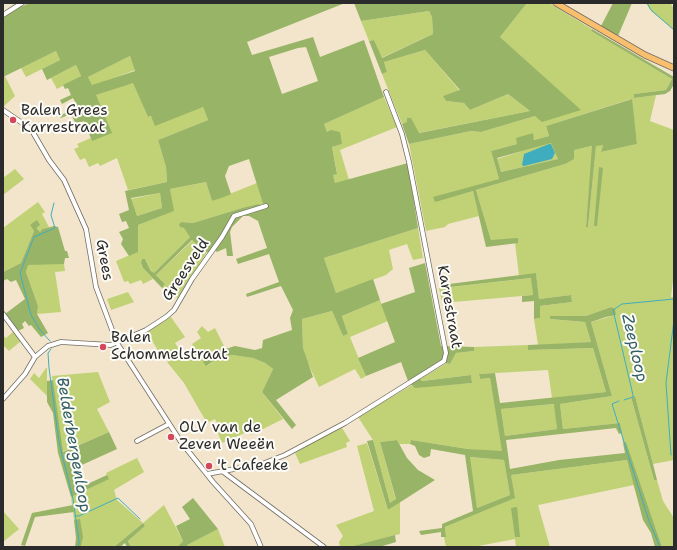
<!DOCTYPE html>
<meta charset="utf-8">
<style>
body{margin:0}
#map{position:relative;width:677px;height:550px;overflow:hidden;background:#f2e5cb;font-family:"Shantell Sans",sans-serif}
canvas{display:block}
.frame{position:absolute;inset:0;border:4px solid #2b2b2b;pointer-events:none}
</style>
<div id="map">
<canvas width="677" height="550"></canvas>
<div class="frame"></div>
</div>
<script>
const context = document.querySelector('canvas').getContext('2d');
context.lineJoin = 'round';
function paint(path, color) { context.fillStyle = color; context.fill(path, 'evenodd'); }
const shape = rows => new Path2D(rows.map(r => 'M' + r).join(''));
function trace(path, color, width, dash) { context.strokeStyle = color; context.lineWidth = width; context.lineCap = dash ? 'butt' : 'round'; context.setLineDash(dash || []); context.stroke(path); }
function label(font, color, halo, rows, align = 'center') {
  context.font = font + ' "Shantell Sans",sans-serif'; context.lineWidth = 4; context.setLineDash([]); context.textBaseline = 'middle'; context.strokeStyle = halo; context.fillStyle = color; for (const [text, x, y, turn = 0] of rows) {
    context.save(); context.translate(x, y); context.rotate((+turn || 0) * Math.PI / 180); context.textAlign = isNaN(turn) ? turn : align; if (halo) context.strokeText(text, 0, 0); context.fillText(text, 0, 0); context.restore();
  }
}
paint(shape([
 [527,3,549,3,592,29,591,31,672,79,666,90,634,94,634,98,656,95,650,121,674,130,674,272,671,297,674,297,674,460,653,464,635,396,631,397,654,480,657,480,663,501,674,518,674,546,662,547,626,443,623,443,620,423,563,429,560,404,612,396,591,322,616,315,611,307,586,316,551,316,550,319,585,322,591,342,538,345,534,319,540,318,540,306,572,302,571,295,539,299,536,274,519,275,515,243,518,243,491,240,476,190,565,164,573,150,593,146,586,226,588,227,596,145,603,145,601,152,637,144,631,99,546,126,549,136,534,140,532,133,517,144,491,151,499,179,435,201,473,191,479,216,448,224,445,227,426,231,409,144,471,131,481,132,535,116,580,110,500,37],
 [646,3,670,3,674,8,674,30,651,11],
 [429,11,432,17,433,34,381,58,374,40,369,41,361,21],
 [425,50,460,91,444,96,446,101,464,103,470,110,508,94,530,111,418,133,408,122,402,124,382,74,387,72,384,62],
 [56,51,60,60,26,77,21,68],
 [130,56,135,70,92,86,88,77],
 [76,65,81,76,57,89,51,78],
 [5,76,15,96,3,107,3,77],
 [133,82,148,117,203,107,208,120,158,140,166,167,167,182,128,190,117,158,100,166,98,163,89,167,85,158,80,160,74,149,79,147,77,144,91,138,92,141,96,95],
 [384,97,397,127,340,150,349,180,335,184,333,175,337,173,332,147,342,144,327,132,324,124],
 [551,142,558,159,501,172,497,159],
 [15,169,24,179,3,195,3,178],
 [206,182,212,201,257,183,264,207,242,208,193,223,182,222,190,237,153,274,145,259,142,259,141,263,143,268,153,279,143,284,141,280,130,284,128,281,124,282,116,261,137,252,138,225,173,211,170,189],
 [160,193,162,208,137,216,131,199],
 [38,202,45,212,42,214,49,227,42,229,40,232,30,225,34,231,21,263,3,272,3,228],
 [418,228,423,258,413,260,407,244,389,250,393,269,386,275,336,293,324,258],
 [193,240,207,252,178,299,168,288,164,291,162,288,165,284,156,275],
 [44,263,64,264,65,271,55,272,61,312,37,314,38,306,26,272,27,265],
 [532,278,533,295,442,303,439,288,445,287,445,284,449,284,450,287],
 [128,292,134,302,111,310,107,299],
 [380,300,388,321,350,337,366,376,361,379,355,369,319,387,306,359,303,348,302,319,332,311,343,336,348,334,342,316],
 [171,317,185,337,175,343,183,355,194,348,192,344,201,338,197,332,202,326,208,332,215,328,225,348,216,352,207,366,217,359,232,355,253,358,265,363,273,369,262,392,283,419,251,435,249,431,222,443,215,426,218,425,215,419,207,423,184,383,167,362,169,361,163,352,160,354,147,332],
 [14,331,21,341,9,351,3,345,3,336,6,338],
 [528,345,528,350,593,348,606,392,552,398,548,370,479,374,480,379,490,378,503,452,468,449,411,440,410,444,399,444,397,440,380,442,396,500,390,503,373,440,358,417,412,385,415,387,472,383,471,375,421,381,420,379,447,363,450,364,456,353,474,351,474,347],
 [46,368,47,368,47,396,30,379,34,373,39,378],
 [98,372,110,402,97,409,109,432,62,452,52,376],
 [555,404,557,429,505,436,501,409],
 [341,426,350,441,346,443,347,447,300,464,295,453],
 [367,443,388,510,400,502,400,534,349,547,340,547,339,542,343,536,336,525,374,511,357,446],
 [469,457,504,460,510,495,477,508],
 [137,458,144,472,114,490,117,500,143,523,164,505,183,541,177,547,131,547,128,541,145,526,143,523,114,547,81,547,80,520,74,520,71,497,108,479,106,473],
 [627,460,634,485,538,505,550,547,516,547,515,539,473,547,446,547,444,537,446,537,445,527,514,498,511,475],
 [3,511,19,529,3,542],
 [218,529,225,547,187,547,186,545]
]), '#c0d275');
paint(shape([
 [16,3,20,3,23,6,29,3,345,3,247,42,252,55,313,37,320,57,364,40,384,97,324,124,327,132,331,130,340,132,342,144,332,147,337,174,333,175,335,183,408,163,418,228,324,258,336,293,373,279,380,300,342,316,348,334,343,336,332,311,302,319,303,348,313,377,276,400,296,425,292,429,262,392,273,369,265,363,253,358,232,355,217,359,206,366,203,362,216,352,235,346,255,350,262,348,263,340,292,330,290,318,293,310,281,286,247,297,246,294,279,282,269,254,238,264,236,259,267,248,258,221,249,216,243,216,232,227,230,232,233,256,227,256,226,248,217,252,214,249,209,253,207,252,192,240,156,275,165,284,162,288,143,268,141,263,142,259,145,259,151,271,154,273,190,237,184,228,180,227,179,224,182,222,193,223,242,208,259,204,261,208,264,207,249,159,229,166,225,176,231,194,224,197,212,201,206,182,170,189,174,211,138,225,138,252,129,256,121,244,123,239,119,232,129,228,126,221,122,222,119,214,129,210,125,191,167,182,166,167,158,140,208,120,203,107,155,126,151,116,148,117,133,83,96,95,112,133,92,141,84,121,76,124,71,114,61,118,59,116,78,107,73,98,62,104,60,100,71,95,68,88,65,89,63,85,81,76,76,65,47,80,42,69,60,60,56,51,3,77,3,12],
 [306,47,318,81,282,94,269,57,298,48],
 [130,56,135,71,92,85,88,77],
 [160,193,162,208,137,216,131,198],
 [354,3,527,3,500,37,581,110,542,122,535,116,481,132,471,131,409,144,402,124,407,122,407,118,411,118,419,133,530,111,508,94,470,110,464,103,446,101,443,96,460,90,425,50,384,62,387,72,382,74,369,41,374,40,382,58,433,34,432,17,429,11,361,21],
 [613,3,632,3,618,36,601,26],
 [592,29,674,77,674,84,670,91,665,94,634,98,634,94,666,90,672,79,591,31],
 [632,99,637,144,601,152,603,145,596,146,588,227,586,227,592,146,574,150,574,159,565,164,476,190,491,240,518,238,518,243,486,247,473,191,435,202,433,197,499,179,491,151,517,144,516,138,533,133,534,140,549,136,546,126],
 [551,143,558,159,501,172,497,158],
 [599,167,603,168,597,226,594,226],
 [37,220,40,225,36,228,40,232,42,229,54,226,58,227,65,251,67,251,69,258,65,258,64,264,28,265,26,272,38,306,37,314,48,333,41,337,31,325,29,326,25,321,22,324,24,328,18,331,5,314,25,299,16,280,11,282,7,279,3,281,3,272,21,263,34,231,30,225],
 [425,263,441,346,474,347,474,351,456,353,450,364,441,362,418,377,422,381,471,375,472,383,415,388,408,381,401,362,366,376,358,358,395,342,381,304,415,292,409,268],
 [536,273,539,299,571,295,572,302,540,306,540,318,534,319,534,301,522,302,522,296,533,295,531,278,450,287,449,284],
 [611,307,615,309,616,315,606,317,591,322,612,396,560,404,563,429,620,423,622,433,619,434,616,428,506,440,510,469,559,460,625,453,623,443,626,442,662,547,655,547,651,533,643,520,627,460,511,475,515,498,445,527,446,537,441,537,441,532,421,535,419,531,442,528,442,524,473,511,465,455,431,449,430,456,424,458,419,455,415,446,410,444,411,440,468,449,502,451,490,378,480,379,479,374,495,373,500,403,606,392,593,348,528,350,528,345,591,342,585,322,550,319,550,316,586,316],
 [554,404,557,429,505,436,501,409],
 [470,457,504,460,510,495,477,508],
 [53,380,63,452,109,432,117,449,73,469,81,487,107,475,109,479,71,497,58,453,53,413,47,402,47,381],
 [635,396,653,464,657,480,654,480,631,397],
 [373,440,390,503,396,499,380,442,397,440,407,458,418,470,435,480,388,510,367,441],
 [193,498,218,529,187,545,187,547,177,547,183,541,176,526,190,519,182,507],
 [73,505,74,512,35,517,25,546,21,545,32,513],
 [517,507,520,537,515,537,511,508],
 [80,519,83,537,81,545,81,547,75,547,76,538,74,520],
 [143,523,145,526,128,541,131,547,127,547,125,543,120,547,114,547],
 [395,535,396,542,379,547,349,547]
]), '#98b466');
paint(shape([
 [549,144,551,144,555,153,552,159,524,166,522,165,524,154]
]), '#40adbf');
trace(shape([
 [647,3,651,10,674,30],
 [50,341,40,330,31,315,20,273,34,237,55,228,51,215,54,203],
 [51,349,48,353,49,368,59,442,73,499,79,541,78,547],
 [624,400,633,397,633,395,613,310,622,304,674,299],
 [619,401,612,404,649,521,660,547],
 [671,455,666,383,674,320],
 [75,516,79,516,118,498,140,519]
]), '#40adbf', 1);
const minor = shape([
 [3,15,22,3],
 [3,110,31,129,49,160,64,180,86,229,96,287,117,343,181,442,213,482,251,524,261,547],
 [3,314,35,357],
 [3,399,25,374,35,357,48,346,61,342,111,345,146,330,166,317,174,310,192,279,222,237,234,216,266,206],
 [137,441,169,424],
 [222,471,324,547],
 [207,474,262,464,285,455,345,423,444,361,446,353,409,162,402,134,386,92]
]);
const major = shape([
 [556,3,645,55,674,68]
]);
trace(minor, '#716c63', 5.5);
trace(major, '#716c63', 7);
trace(minor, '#fff', 4);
trace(major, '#f9bf6c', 5.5);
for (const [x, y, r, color] of [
 [13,120,4,"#d1495b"],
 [103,347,4,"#d1495b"],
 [171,437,4,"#d1495b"],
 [209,466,4,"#d1495b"]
]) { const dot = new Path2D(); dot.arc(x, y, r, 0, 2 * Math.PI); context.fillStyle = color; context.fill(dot); trace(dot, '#fdfcf7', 1.5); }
label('15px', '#2b2b2b', '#fdfcf7', [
 ["Balen Grees",21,111],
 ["Karrestraat",21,128],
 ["Balen",111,338],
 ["Schommelstraat",111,355],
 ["OLV van de",179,428],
 ["Zeven Weeën",179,445],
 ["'t Cafeeke",217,466]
], 'left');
label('15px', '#2b2b2b', '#fdfcf7', [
 ["Grees",104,260,80],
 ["Greesveld",186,270,-56],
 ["Karrestraat",449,307,80]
]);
label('italic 16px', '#335f66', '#fdfcf7', [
 ["Zeeploop",634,348,77],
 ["Belderbergenloop",73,445,80]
]);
</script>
